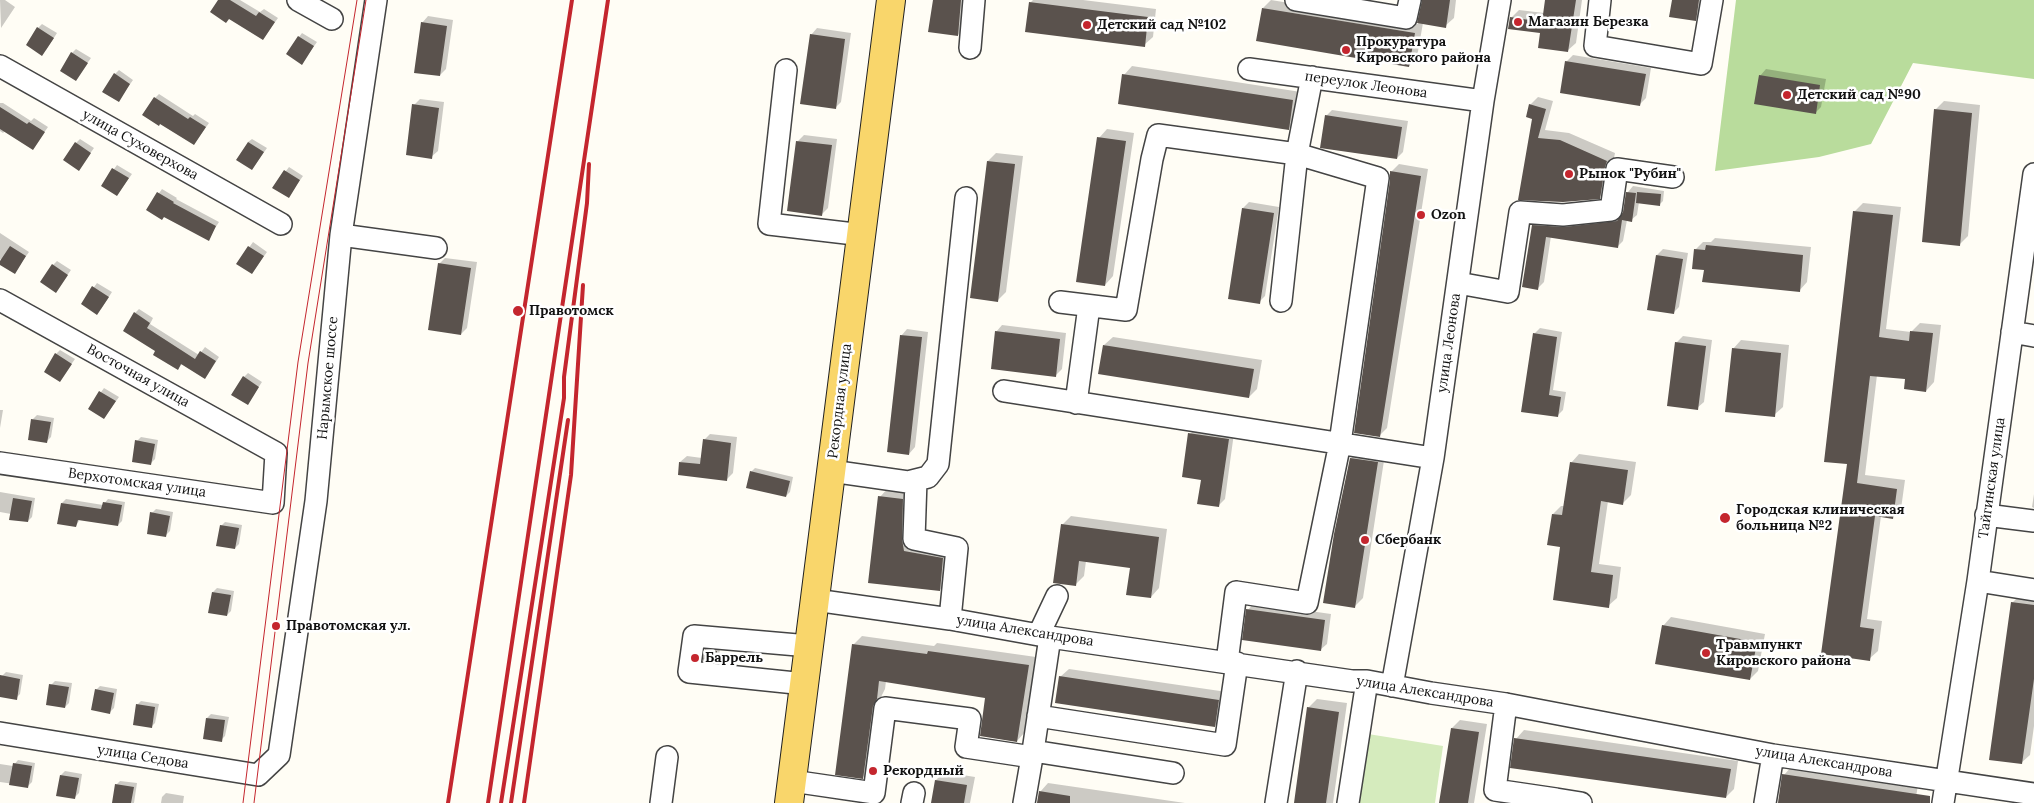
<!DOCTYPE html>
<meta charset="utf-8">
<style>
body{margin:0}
canvas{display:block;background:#fffdf5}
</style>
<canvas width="2034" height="803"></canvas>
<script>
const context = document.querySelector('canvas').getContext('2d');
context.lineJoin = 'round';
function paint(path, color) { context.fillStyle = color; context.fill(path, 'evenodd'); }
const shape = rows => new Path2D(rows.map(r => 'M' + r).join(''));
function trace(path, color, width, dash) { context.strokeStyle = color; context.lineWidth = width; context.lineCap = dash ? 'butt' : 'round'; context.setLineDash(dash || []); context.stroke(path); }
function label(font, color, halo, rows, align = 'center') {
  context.font = font + ' Lora,serif'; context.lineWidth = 5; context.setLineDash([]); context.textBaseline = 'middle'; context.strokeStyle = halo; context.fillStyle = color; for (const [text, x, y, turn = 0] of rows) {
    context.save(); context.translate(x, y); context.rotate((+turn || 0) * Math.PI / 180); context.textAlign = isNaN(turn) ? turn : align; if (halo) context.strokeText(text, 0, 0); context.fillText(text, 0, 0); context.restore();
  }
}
paint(shape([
 [1368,734,1443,746,1435,803,1358,803]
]), '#d5ebbd');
paint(shape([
 [1736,0,2034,0,2034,79,1913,63,1871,144,1819,157,1715,171]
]), '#b9dc9c');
paint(shape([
 [0,0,5,0,15,7,1,28],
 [219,0,240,0,260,12,264,9,278,18,263,39],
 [934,0,967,0,964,29,958,35],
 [1033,0,1083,0,1156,9,1153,37,1144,45,1030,3],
 [1271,0,1418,24,1423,0,1456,0,1454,18,1445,26,1423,23,1417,57,1409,66,1263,8],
 [1546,0,1582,0,1576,43,1567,51,1541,32,1511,18,1519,10,1544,13],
 [1673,0,1706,0,1704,11,1695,20],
 [428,16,453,20,446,69,440,75,422,23],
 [42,24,57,33,46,50,38,28],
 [817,28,851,33,841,102,835,108,811,35],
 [302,33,317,42,302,63,299,37],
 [76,49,91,58,76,79,72,53],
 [1573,55,1651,68,1646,98,1640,104,1566,62],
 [1132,66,1301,92,1297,121,1288,129,1124,75],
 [1766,69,1826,79,1821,107,1815,113,1760,76],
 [119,70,133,80,119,100,115,74],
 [159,94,193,116,195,114,209,123,194,144,155,98],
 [1538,97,1553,101,1545,130,1569,133,1615,153,1608,189,1599,197,1520,199,1533,118,1530,105],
 [420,99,444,102,438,151,431,157,414,105],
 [1944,101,1980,105,1968,236,1960,244,1935,110],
 [0,103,3,103,31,121,34,118,48,127,33,148,5,131,3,133,0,131],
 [1332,110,1408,121,1403,152,1397,158,1326,116],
 [1107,129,1134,133,1113,276,1105,285,1099,138],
 [804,135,837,139,828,208,822,214,798,141],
 [80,139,94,148,79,169,76,143],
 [252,139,267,148,252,169,248,142],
 [996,153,1023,156,1006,292,998,300,988,161],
 [1399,164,1428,169,1387,428,1379,436,1391,172],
 [117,165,132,174,117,195,102,186],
 [289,167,303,176,288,197,274,187],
 [1633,186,1664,191,1663,201,1659,205,1639,202,1637,215,1631,220,1627,220,1623,241,1617,247,1551,236,1544,282,1538,288,1533,226,1539,220,1571,222,1620,217,1623,215,1628,192],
 [162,189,177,198,176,199,219,222,208,239,148,209],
 [1249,202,1279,207,1265,296,1259,302,1243,208],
 [1863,203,1901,207,1886,329,1911,332,1920,323,1941,325,1934,382,1926,391,1907,378,1877,375,1865,475,1905,480,1901,509,1893,517,1881,516,1867,619,1882,621,1878,651,1869,659,1823,653,1848,463,1854,212],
 [0,233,29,252,14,273,0,264,2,261,0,259],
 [1715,238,1811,247,1807,282,1799,291,1705,269,1695,250,1703,242,1711,242],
 [253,242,267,252,252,273,238,263],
 [1663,249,1688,253,1679,307,1673,313,1657,255],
 [445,258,477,262,467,328,461,334,439,264],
 [57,261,71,270,56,291,53,265],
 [97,283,112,292,101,309,82,304],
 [139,309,153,318,150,324,199,355,205,347,219,357,208,374,204,378,182,364,178,369,135,313],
 [1002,325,1066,333,1062,369,1055,376,996,332],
 [1540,328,1562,332,1553,390,1566,392,1563,410,1557,416,1523,411,1534,334],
 [907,329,928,332,915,447,909,454,901,336],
 [1683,336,1712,340,1704,402,1697,408,1676,343],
 [1113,337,1262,360,1257,389,1249,397,1104,345],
 [1741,340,1789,345,1783,407,1774,415,1733,349],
 [60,350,75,359,60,380,56,354],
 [248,373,262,382,248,403,244,377],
 [104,388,119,397,104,418,89,409],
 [0,410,3,410,0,428],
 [37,415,54,418,51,437,47,441,33,419],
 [1196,428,1234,433,1225,499,1218,506,1190,434],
 [710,434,737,437,733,473,726,480,680,462,687,456,702,458,704,440],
 [141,437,158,440,155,459,151,463,137,441],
 [1359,450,1385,454,1363,598,1354,607,1351,458],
 [1579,454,1636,462,1631,495,1623,503,1608,501,1599,564,1621,567,1617,598,1608,606,1562,545,1553,514,1561,506,1565,506,1571,463],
 [755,468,793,477,790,492,786,496,751,472],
 [888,488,911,491,909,529,951,550,948,581,940,590,870,582,880,497],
 [0,492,35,498,32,517,28,521,11,514,0,512],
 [2034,494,2034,508,2032,507],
 [66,499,103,505,108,499,125,502,122,521,118,525,80,519,76,526,62,503],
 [156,509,173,512,170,531,166,535,152,513],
 [1071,516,1167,529,1159,588,1151,597,1131,567,1086,561,1084,576,1075,585,1062,525],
 [225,522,242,525,239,544,235,548,221,526],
 [217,588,234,591,231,611,227,615,213,592],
 [2021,594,2034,596,2034,726,2030,755,2021,763,2012,603],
 [1254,603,1331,614,1327,644,1320,650,1248,610],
 [1671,617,1765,634,1758,671,1750,679,1663,626],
 [862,636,934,646,937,643,1036,657,1025,732,1017,741,986,697,886,681,885,689,881,697,871,769,863,777,853,645],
 [710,646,720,647,719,657,715,661,706,650],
 [1069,669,1227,692,1223,717,1215,726,1060,677],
 [6,672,23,675,20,694,16,698,0,696,2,676],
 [55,681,72,683,69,703,65,707,51,685],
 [100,686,117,689,114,708,110,712,96,690],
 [1317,699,1347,703,1333,803,1295,803,1308,708],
 [141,701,159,704,155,723,151,727,137,705],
 [211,714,229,717,225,736,221,740,207,718],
 [1460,720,1487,724,1474,803,1440,803,1452,728],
 [1524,730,1738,761,1734,789,1726,797,1516,739],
 [18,760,35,763,32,782,28,786,0,782,0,764,13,766],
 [1792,766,1918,785,1915,803,1778,803,1784,775],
 [65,771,82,774,79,793,75,797,61,775],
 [944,772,975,777,970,803,932,803,936,780],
 [120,781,137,783,134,803,113,803,116,785],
 [1048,783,1185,803,1037,803,1040,792],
 [166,793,184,796,183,803,161,803,162,797]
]), '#0003');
paint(shape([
 [218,0,230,0,256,16,259,12,275,22,263,40,229,19,226,23,210,12],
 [933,0,961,0,958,36,928,32],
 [1422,0,1450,0,1446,28,1417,23],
 [1545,0,1576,0,1568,52,1538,48,1540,33,1508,29,1510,17,1542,22],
 [1672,0,1699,0,1696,21,1669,17],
 [1029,2,1148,17,1145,47,1025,32],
 [1262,8,1415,33,1409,67,1256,41],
 [421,22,447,26,440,76,414,73],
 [37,27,54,38,42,56,26,45],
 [810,34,845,39,836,109,800,104],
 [298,36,314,46,302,65,286,54],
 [71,52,88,63,76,81,60,71],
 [1565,61,1646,74,1640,106,1560,93],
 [114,73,130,84,119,102,102,92],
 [1122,74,1293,100,1289,130,1118,104],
 [1759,75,1820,85,1816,114,1754,104],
 [154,97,188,119,190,117,206,127,194,145,160,124,159,126,142,115],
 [412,104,439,108,432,159,406,155],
 [1529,104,1546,109,1538,138,1560,140,1607,161,1605,167,1600,199,1563,202,1518,200,1532,119,1526,117],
 [0,107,27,124,29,122,45,132,33,150,0,129],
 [1934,109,1972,113,1960,246,1922,242],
 [1325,115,1402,127,1397,159,1320,148],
 [1097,137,1126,141,1105,286,1076,282],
 [796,141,832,145,822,216,787,211],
 [75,142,91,153,79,171,63,160],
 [248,142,264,152,252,170,236,160],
 [987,161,1015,164,998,302,970,298],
 [112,168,129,178,117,196,101,186],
 [284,170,300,180,289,198,272,188],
 [1390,171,1421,176,1380,437,1354,433,1390,180],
 [157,192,174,202,173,203,216,226,209,241,164,217,162,220,146,210],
 [1626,192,1636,193,1632,222,1622,220,1618,248,1546,237,1538,290,1522,287,1532,225,1564,227,1617,221,1623,212],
 [1637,192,1661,194,1660,206,1636,203],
 [1242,208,1274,213,1260,304,1228,299],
 [1853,211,1893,215,1879,337,1909,341,1910,331,1933,333,1926,392,1904,389,1905,379,1870,376,1857,483,1897,489,1893,519,1875,516,1860,627,1874,629,1870,661,1821,654,1847,464,1824,462],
 [1706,245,1803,255,1800,292,1702,282,1704,270,1692,269,1694,249,1705,250],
 [10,246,26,256,15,274,0,265,0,261],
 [248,246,264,256,252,274,236,264],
 [1656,255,1683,259,1674,314,1647,310],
 [438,263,471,268,461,335,428,330],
 [52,264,68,275,56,293,40,282],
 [92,286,109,297,97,315,81,304],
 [134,312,150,323,147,328,195,359,200,351,216,361,205,379,181,364,178,370,153,355,155,351,123,331],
 [995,331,1060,339,1056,377,991,369],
 [1533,333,1557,337,1549,395,1561,397,1558,417,1521,412],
 [900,335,922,337,909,455,887,452],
 [1675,342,1706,346,1698,410,1667,406],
 [1103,345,1254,369,1249,398,1098,374],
 [1732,348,1781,353,1775,417,1725,412],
 [55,353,72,364,60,382,44,372],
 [243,376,259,387,248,405,231,395],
 [99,391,116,401,104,419,88,409],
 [31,419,51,422,47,443,28,440],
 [1188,433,1229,439,1219,507,1197,504,1201,480,1182,477],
 [703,439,731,443,727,481,678,475,679,462,700,464],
 [135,440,155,444,151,465,132,462],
 [1350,458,1378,462,1355,608,1323,603,1334,534],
 [1570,462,1628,470,1623,505,1601,501,1591,572,1613,575,1609,608,1553,600,1560,547,1547,545,1552,514,1562,515],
 [750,471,790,481,786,497,746,488],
 [878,496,903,499,902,539,904,551,943,558,940,591,868,583],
 [13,498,32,501,28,522,9,520],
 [103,502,122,505,118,526,78,520,76,527,57,524,61,503,101,509],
 [150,512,170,516,166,537,147,534],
 [1061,524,1159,537,1151,598,1126,595,1130,568,1079,561,1076,586,1053,583],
 [220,525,239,528,235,549,216,546],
 [212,592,231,595,227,616,208,613],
 [2011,602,2034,605,2034,679,2022,764,1989,760],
 [1246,609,1325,620,1321,651,1242,640],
 [1662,625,1757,642,1750,680,1655,664],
 [852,644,927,654,928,651,1029,665,1017,742,980,736,985,698,879,681,877,699,873,706,863,779,835,775],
 [705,649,717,651,715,662,703,661],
 [0,675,20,679,17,700,0,697],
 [1059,676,1219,700,1215,727,1055,703],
 [49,684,69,687,65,708,46,705],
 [95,689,114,693,110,714,91,710],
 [136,704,155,707,152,728,133,725],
 [1307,707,1339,712,1326,803,1294,803],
 [206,718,225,720,222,742,203,739],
 [1451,728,1479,732,1468,803,1439,803],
 [1514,738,1731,769,1726,798,1510,768],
 [13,763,32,766,28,788,9,785],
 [1782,774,1930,796,1930,803,1778,803],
 [60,775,79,778,75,799,56,796],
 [935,780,967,785,964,803,931,803],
 [115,784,134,787,131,803,112,803],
 [1039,791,1070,796,1070,803,1037,803]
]), '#5a524d');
const minor = shape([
 [298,0,332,19],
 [1296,0,1406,18,1410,0],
 [1600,0,1595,46,1701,64,1712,0],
 [970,48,974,0],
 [0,66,281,224],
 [1249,69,1483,101],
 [786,70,769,224,863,235],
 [341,235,436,248],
 [1458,283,1508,292,1520,212,1563,215,1611,210,1617,169,1673,177],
 [0,300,276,453,273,503,0,463],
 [1060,302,1126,310,1152,159,1158,135,1297,154,1312,77],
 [2012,332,2034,336],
 [1004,391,1433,458],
 [1076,403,1089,306],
 [831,471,908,482,928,477,938,464,966,198],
 [916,480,914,539,957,548,950,619],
 [1986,515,2034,521],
 [1978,581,2034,590],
 [815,600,950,619,1050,637,1352,681,1367,681,1431,693,1506,704,1773,755,2034,794],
 [1039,634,1057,596],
 [1050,637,1033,751,1173,773],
 [1227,662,1236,592,1307,603,1340,443,1378,178,1297,154,1281,301],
 [805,684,689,672,694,636,809,646],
 [1392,686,1433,458,1483,101,1500,0],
 [1506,704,1495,790,1556,799,1556,803],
 [1038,716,1225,745,1237,663],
 [0,733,258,775,279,755,316,501,341,235,376,0],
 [792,781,874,793,885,708,970,719,966,747,1032,757,1033,751],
 [1556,799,1581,803],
 [661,803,667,757],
 [912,803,914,793],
 [1024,803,1032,757],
 [1276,803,1297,671],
 [1348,803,1367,681],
 [1765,803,1773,755],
 [1943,803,1978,581,2034,174]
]);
const major = shape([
 [789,803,891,0]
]);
trace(minor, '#444', 24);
trace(major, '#222', 30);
trace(minor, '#fff', 21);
trace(major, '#f9d66b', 28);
trace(shape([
 [243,803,298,362,357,0],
 [254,803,308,363,366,0]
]), '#c4262e', 1);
trace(shape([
 [448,803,572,0],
 [488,803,608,0],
 [501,803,564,398,564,377,587,203,589,164],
 [511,803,568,420],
 [524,803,571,475,583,285]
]), '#c4262e', 4);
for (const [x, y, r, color] of [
 [1518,22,5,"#c4262e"],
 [1087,25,5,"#c4262e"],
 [1346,50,5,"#c4262e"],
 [1787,95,5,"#c4262e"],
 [1569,174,5,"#c4262e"],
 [1421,215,5,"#c4262e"],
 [518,311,6,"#c4262e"],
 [1725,518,6,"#c4262e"],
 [1365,540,5,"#c4262e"],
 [276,626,5,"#c4262e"],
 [1706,653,5,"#c4262e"],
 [695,658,5,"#c4262e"],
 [873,771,5,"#c4262e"]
]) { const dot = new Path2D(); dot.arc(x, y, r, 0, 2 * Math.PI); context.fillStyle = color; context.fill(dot); trace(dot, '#fff', 2); }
label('bold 14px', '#111', '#fff', [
 ["Магазин Березка",1528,22],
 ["Детский сад №102",1097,25],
 ["Прокуратура",1356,42],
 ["Кировского района",1356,58],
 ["Детский сад №90",1797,95],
 ["Рынок \"Рубин\"",1579,174],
 ["Ozon",1431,215],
 ["Правотомск",529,311],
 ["Городская клиническая",1736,510],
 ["больница №2",1736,526],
 ["Сбербанк",1375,540],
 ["Правотомская ул.",286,626],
 ["Травмпункт",1716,645],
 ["Кировского района",1716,661],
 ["Баррель",705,658],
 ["Рекордный",883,771]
], 'left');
label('14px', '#111', '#fff', [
 ["переулок Леонова",1366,85,8],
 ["улица Суховерхова",140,145,29],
 ["улица Леонова",1449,343,-82],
 ["Восточная улица",138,376,29],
 ["Нарымское шоссе",328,378,-85],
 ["Рекордная улица",840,401,-83],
 ["Тайгинская улица",1992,478,-82],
 ["Верхотомская улица",137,483,8],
 ["улица Александрова",1025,631,9],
 ["улица Александрова",1425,692,9],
 ["улица Седова",143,757,9],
 ["улица Александрова",1824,762,9]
]);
</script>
